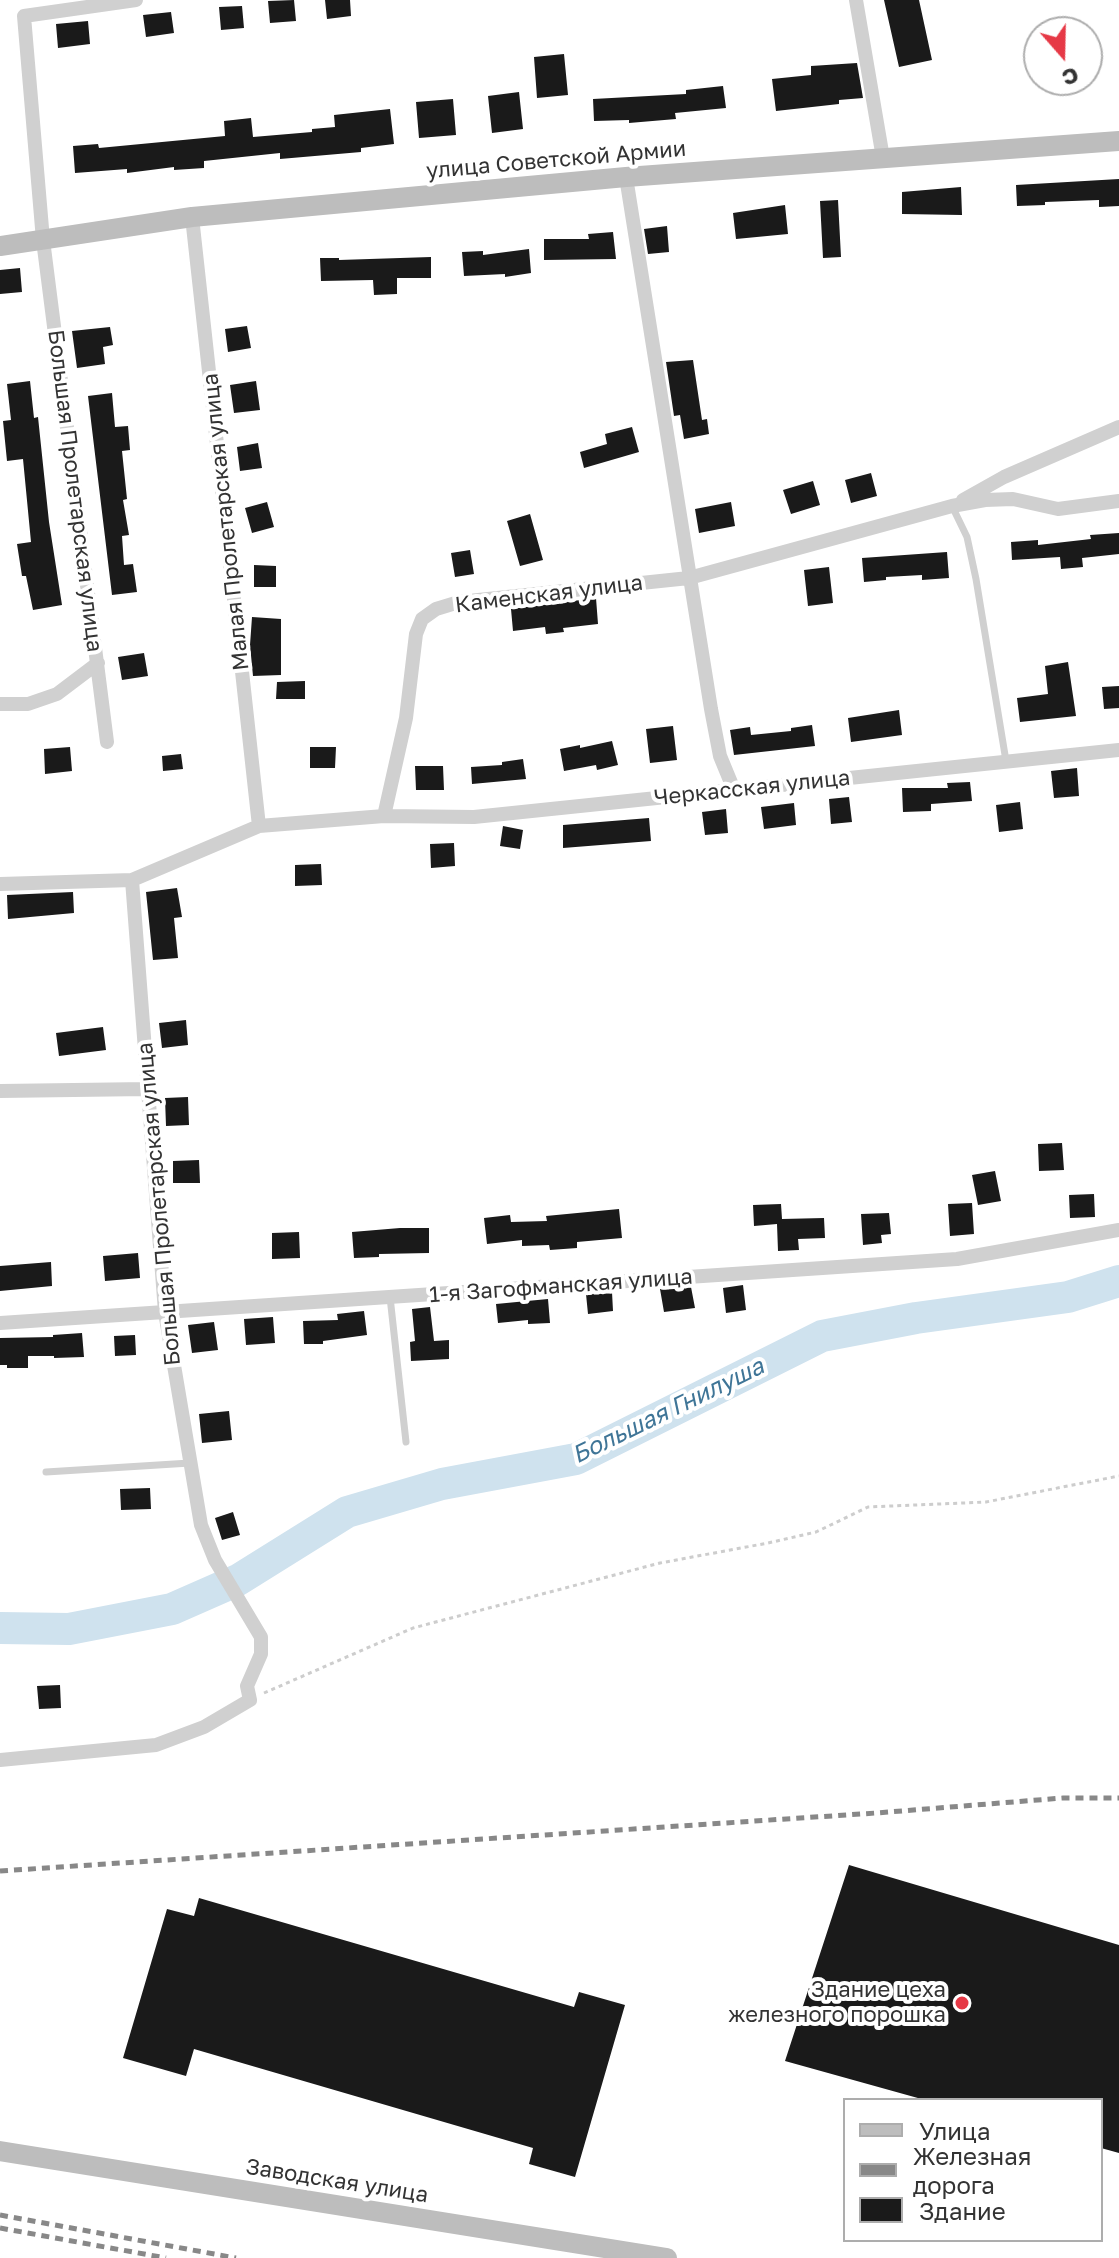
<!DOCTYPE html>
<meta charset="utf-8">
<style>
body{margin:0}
#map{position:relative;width:1119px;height:2258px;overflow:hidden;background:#fff;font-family:"Golos Text",sans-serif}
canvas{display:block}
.legend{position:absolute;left:843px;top:2098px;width:260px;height:144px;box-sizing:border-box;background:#fff;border:2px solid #adadad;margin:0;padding:10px 14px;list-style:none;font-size:24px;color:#333}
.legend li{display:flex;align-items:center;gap:16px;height:40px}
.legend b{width:40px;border:2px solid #adadad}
.north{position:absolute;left:1023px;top:16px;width:80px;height:80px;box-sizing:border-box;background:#fff;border:2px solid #adadad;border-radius:50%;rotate:160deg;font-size:22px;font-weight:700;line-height:32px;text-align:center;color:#333}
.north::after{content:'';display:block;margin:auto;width:28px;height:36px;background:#e63946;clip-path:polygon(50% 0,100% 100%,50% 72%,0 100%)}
</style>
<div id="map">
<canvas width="1119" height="2258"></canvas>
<ul class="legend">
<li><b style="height:10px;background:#bdbdbd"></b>Улица</li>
<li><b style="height:10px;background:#888"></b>Железная дорога</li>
<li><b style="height:22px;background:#1a1a1a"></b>Здание</li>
</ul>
<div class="north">С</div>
</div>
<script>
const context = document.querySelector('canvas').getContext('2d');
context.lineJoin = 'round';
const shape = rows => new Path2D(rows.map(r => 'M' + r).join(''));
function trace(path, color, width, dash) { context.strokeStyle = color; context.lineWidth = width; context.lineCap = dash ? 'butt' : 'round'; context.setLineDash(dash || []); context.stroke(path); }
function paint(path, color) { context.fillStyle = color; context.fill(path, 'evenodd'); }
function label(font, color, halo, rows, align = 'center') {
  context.font = font + ' "Golos Text",sans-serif'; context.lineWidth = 8; context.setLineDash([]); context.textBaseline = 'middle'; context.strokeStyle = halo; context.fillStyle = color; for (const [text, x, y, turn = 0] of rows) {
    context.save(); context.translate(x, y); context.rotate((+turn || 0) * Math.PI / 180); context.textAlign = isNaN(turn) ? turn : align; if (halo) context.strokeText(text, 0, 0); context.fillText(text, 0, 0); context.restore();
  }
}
trace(shape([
 [0,1628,69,1629,172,1609,238,1580,347,1512,442,1484,576,1459,822,1336,916,1318,1068,1297,1119,1281]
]), '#cfe2ee', 32);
paint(shape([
 [294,0,296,21,270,23,268,1],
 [325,0,350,0,351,16,327,19],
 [884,0,919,0,932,60,899,67],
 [242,6,244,28,221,30,219,7],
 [171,12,174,33,146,37,143,15],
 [88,21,90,44,58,48,56,24],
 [564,54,568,95,537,98,534,57],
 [857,63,863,98,839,100,839,104,776,111,772,79,811,75,811,66],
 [723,86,726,108,675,113,676,119,629,123,629,120,594,121,593,99,686,94,686,90],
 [519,92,523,129,492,133,488,96],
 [453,99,456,135,419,138,416,102],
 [390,109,394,144,361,148,361,152,280,159,280,153,204,161,204,168,174,170,174,167,127,173,127,169,75,173,73,146,98,144,99,148,225,136,224,121,251,118,253,137,312,132,312,129,335,127,334,115],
 [1119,179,1119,206,1099,207,1099,200,1045,202,1045,205,1017,206,1016,185],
 [961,187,962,215,902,214,902,192],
 [838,200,841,257,823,258,820,201],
 [785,205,788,234,736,239,733,213],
 [667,226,669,252,648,254,644,229],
 [613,232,616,259,544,260,544,239,589,239,588,234],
 [529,249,531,273,505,277,505,274,464,276,462,252,483,251,483,255],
 [431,257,431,278,397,278,397,294,374,295,373,280,321,281,320,258,339,258,339,260],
 [20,268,22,292,0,294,0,270],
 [247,326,251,348,228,352,225,329],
 [110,327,113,345,103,347,105,364,77,368,72,331],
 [693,360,702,420,707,419,709,434,684,439,680,415,674,416,666,362],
 [30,381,34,418,38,417,49,522,62,605,33,610,26,576,22,576,17,544,31,542,23,459,7,461,3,421,11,420,7,384],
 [256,381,260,410,234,413,230,385],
 [112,393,115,427,128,426,130,450,122,451,127,499,123,500,129,535,122,536,124,565,133,564,137,592,112,595,88,396],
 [632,427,639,452,584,468,580,452,607,444,605,434],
 [258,443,262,468,240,471,237,447],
 [871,473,877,496,851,503,845,480],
 [813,481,820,505,791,514,783,490],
 [267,502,274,527,252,533,245,508],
 [731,502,735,526,699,533,695,509],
 [530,514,543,560,520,566,507,521],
 [1119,533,1119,554,1082,558,1083,567,1061,569,1060,557,1012,560,1011,542,1038,540,1038,545,1091,539,1090,535],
 [470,550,474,574,455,577,451,553],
 [947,552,949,578,922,580,922,575,886,577,886,580,864,582,862,558],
 [254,565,276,566,276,587,254,587],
 [829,567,833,603,808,606,804,570],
 [596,598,598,624,563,628,564,632,546,634,545,627,513,631,511,609],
 [252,617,281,619,281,675,253,676,250,645],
 [144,653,148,676,122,680,118,657],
 [1068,662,1076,716,1020,722,1017,698,1048,694,1045,666],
 [305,681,305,699,276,699,277,682],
 [1119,686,1119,708,1104,709,1102,687],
 [899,710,902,735,851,742,848,718],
 [812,725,815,746,734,755,730,730,750,727,751,735,791,731,791,728],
 [673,726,677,760,650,763,646,729],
 [612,741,618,765,597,770,596,765,564,771,560,749,580,745,580,748],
 [70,747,72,771,45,774,44,749],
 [310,747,336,747,335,768,310,768],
 [181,754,183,769,163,771,162,756],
 [523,759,526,779,472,784,471,767,502,765,502,762],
 [415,766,443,766,444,790,416,790],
 [1077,768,1079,796,1054,798,1051,771],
 [970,782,972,801,931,804,931,811,903,812,902,788,948,788,947,783],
 [849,797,852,822,831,824,829,799],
 [1020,802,1023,829,999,832,996,805],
 [794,803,796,825,764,829,761,807],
 [726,809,728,833,705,835,702,812],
 [649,818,651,841,563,848,563,825],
 [503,826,523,830,520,849,500,846],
 [454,843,455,866,431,868,430,844],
 [321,864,322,885,295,886,295,865],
 [177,888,182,917,174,918,178,958,153,960,146,892],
 [73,892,74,913,8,919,7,895],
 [186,1020,188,1045,162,1048,159,1023],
 [103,1027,106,1050,59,1056,56,1033],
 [188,1097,189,1125,166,1126,165,1098],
 [1062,1143,1064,1170,1039,1171,1038,1144],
 [199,1160,200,1183,173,1183,173,1161],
 [995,1171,1001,1201,978,1205,972,1175],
 [1094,1194,1095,1217,1070,1218,1069,1195],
 [972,1203,974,1234,950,1236,948,1204],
 [781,1204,782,1219,824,1218,825,1238,798,1239,799,1250,778,1251,777,1224,754,1226,753,1205],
 [619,1209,622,1238,577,1242,577,1248,550,1250,549,1245,522,1246,522,1240,487,1244,484,1218,510,1215,511,1222,547,1221,546,1216],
 [889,1213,891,1234,881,1235,882,1243,863,1245,861,1214],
 [400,1228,429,1228,429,1253,379,1254,379,1257,354,1258,352,1232],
 [299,1232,300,1258,272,1259,272,1233],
 [138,1253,140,1278,105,1281,103,1256],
 [51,1262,52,1286,0,1291,0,1266],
 [743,1285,746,1310,726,1313,723,1288],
 [691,1287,695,1308,664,1312,660,1289],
 [612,1292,613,1311,588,1314,586,1294],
 [548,1299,550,1323,528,1324,528,1320,498,1323,496,1304],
 [430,1307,434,1341,449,1340,449,1359,411,1361,410,1342,415,1341,412,1309],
 [364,1311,367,1335,323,1341,323,1344,304,1344,303,1321,338,1320,337,1314],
 [273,1317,275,1343,246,1345,244,1319],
 [214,1322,218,1350,192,1353,188,1325],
 [82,1333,84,1357,54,1358,54,1356,28,1356,28,1368,7,1368,7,1365,0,1365,0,1338,53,1337,53,1335],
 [135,1335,136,1355,115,1356,114,1336],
 [229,1411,232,1440,202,1443,199,1414],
 [150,1488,151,1509,121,1510,120,1489],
 [233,1512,240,1535,222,1540,215,1518],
 [60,1685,61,1708,39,1709,37,1686],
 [849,1865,1119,1945,1119,2153,1101,2148,1101,2100,925,2100,785,2061],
 [199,1898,574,2007,579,1992,625,2005,575,2177,529,2164,533,2148,194,2049,186,2076,123,2058,167,1909,194,1916]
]), '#1a1a1a');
trace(shape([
 [264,1693,413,1628,660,1563,768,1543,816,1532,868,1507,986,1502,1119,1476]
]), '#cdcdcd', 3, [4, 4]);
trace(shape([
 [952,506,967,537,976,579,1006,761],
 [390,1297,406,1442],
 [46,1472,190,1463]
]), '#d0d0d0', 7);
trace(shape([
 [856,0,883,158],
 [626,177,711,709,720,756,734,790],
 [192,217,259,826],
 [963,500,1004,477,1119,427],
 [0,704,28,704,57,694,98,663],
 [107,742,43,240,24,16,136,0],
 [384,816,406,718,416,634,422,619,436,609,459,602,689,578,952,506,985,500,1013,499,1058,509,1119,501],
 [0,884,132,880,259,826,384,816,474,817,1119,750],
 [0,1091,147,1089],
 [0,1323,957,1259,1119,1230],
 [0,1760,156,1745,204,1727,250,1700,247,1686,261,1654,261,1637,215,1560,201,1525,165,1312,132,880]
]), '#d0d0d0', 14);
trace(shape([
 [0,246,192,217,626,177,1119,141],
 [0,2151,667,2258]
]), '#bdbdbd', 20);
trace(shape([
 [0,1871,876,1813,1063,1798,1119,1798],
 [0,2215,236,2258],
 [0,2228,166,2258]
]), '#888', 5, [8, 6]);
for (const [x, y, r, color] of [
 [962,2003,8,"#e63946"]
]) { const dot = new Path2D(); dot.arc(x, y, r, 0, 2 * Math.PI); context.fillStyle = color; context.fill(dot); trace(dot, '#fff', 3); }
label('22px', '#333', '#fff', [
 ["улица Советской Армии",556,160,-5],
 ["Большая Пролетарская улица",75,491,83],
 ["Малая Пролетарская улица",226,522,-96],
 ["Каменская улица",549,594,-7],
 ["Черкасская улица",752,788,-6],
 ["Большая Пролетарская улица",159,1204,-95],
 ["1-я Загофманская улица",561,1286,-4],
 ["Заводская улица",337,2181,9]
]);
label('22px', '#333', '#fff', [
 ["Здание цеха",946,1990],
 ["железного порошка",946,2015]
], 'right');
label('italic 24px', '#3f7597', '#fff', [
 ["Большая Гнилуша",668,1411,-26]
]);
</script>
